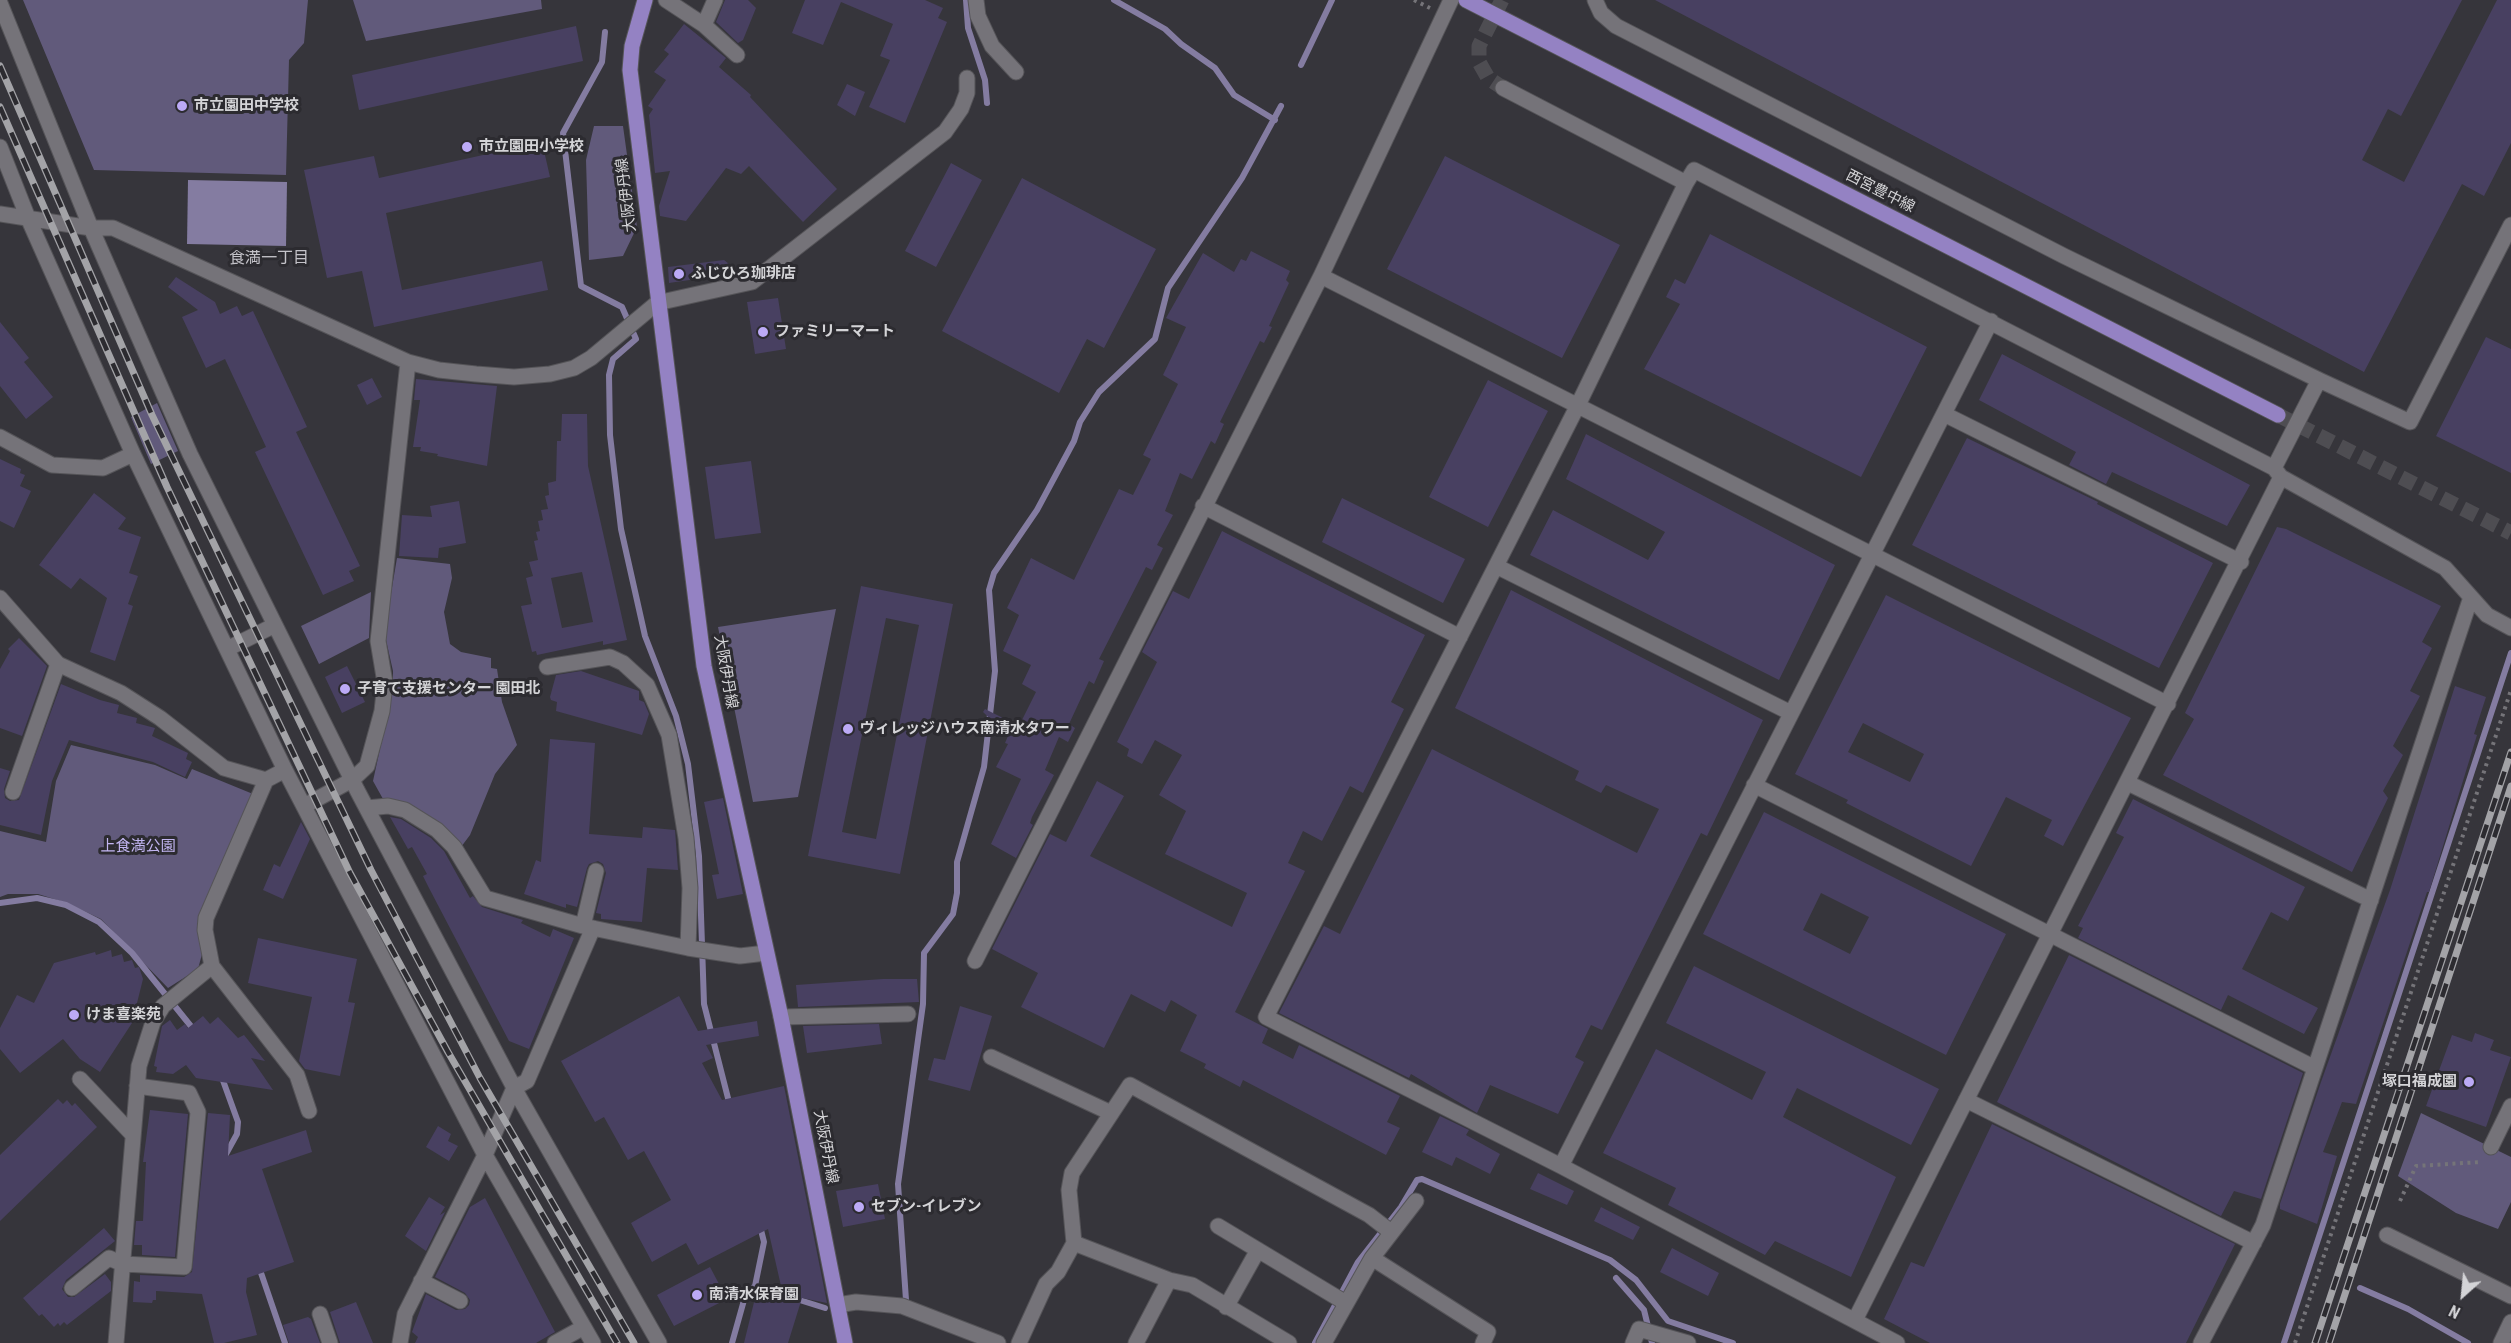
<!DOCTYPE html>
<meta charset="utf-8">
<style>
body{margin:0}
#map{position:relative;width:2511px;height:1343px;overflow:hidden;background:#36353b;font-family:"Roboto Condensed",sans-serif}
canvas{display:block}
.north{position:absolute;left:2433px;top:1265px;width:60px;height:60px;-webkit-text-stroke:4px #2c2b30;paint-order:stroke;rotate:207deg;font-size:16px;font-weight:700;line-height:24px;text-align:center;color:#d4d4d7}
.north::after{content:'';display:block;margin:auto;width:21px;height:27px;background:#d4d4d7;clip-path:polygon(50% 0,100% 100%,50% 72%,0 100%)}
</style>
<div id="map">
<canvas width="2511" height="1343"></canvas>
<div class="north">N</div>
</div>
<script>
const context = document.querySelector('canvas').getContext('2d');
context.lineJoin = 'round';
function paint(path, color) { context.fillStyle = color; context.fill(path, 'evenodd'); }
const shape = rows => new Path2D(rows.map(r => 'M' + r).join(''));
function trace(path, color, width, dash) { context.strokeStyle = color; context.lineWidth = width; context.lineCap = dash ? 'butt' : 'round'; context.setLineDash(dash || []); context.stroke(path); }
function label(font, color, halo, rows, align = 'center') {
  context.font = font + ' "Roboto Condensed","Noto Sans JP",sans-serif'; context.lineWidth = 6; context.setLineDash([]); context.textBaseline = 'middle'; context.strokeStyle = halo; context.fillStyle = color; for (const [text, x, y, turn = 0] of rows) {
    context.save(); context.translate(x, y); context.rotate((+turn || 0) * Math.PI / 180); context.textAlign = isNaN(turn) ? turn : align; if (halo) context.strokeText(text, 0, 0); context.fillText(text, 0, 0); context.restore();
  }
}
paint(shape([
 [23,0,308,0,304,43,289,60,286,175,94,170],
 [353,0,541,0,542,9,366,41],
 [594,126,623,126,637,227,623,256,589,260,586,160],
 [157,403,178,451,151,464,131,417],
 [397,558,450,564,452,578,444,612,450,644,461,652,491,658,491,668,497,669,502,702,517,745,495,774,470,835,461,847,408,807,383,799,373,781,393,689,393,671,386,640,388,611],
 [371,592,369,638,319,664,301,626],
 [836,609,798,797,753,802,718,627],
 [71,745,155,765,187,779,192,769,253,794,200,915,197,927,202,954,198,969,168,988,101,919,67,903,38,894,8,894,0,897,0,831,46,842,56,781],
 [2421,1113,2511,1157,2511,1202,2498,1229,2456,1213,2398,1176]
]), '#615a7b');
paint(shape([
 [188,180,287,182,286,246,187,244]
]), '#847ca1');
trace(shape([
 [966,0,968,28,985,80,987,103],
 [1114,0,1165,29,1181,44,1215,68,1234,95,1275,120],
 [605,32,602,62,563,133,581,286,622,307,636,339,613,359,609,375,610,435,621,529,645,636,676,716,688,764,699,856,704,1004,730,1106],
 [1301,65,1332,0],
 [0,903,37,898,66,905,99,922,132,953,194,1030],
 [221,1075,238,1122,237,1134,226,1154],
 [259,1267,285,1343],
 [1616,1278,1644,1310,1652,1343],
 [755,1286,825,1308],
 [2360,1288,2408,1309,2468,1343],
 [906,1300,898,1184,923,1004,924,953,953,914,957,893,957,862,984,767,995,671,989,590,994,573,1037,510,1074,441,1080,422,1099,392,1155,339,1168,288,1242,178,1281,106],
 [732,1343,746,1293,755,1286,764,1242,760,1226],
 [1315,1343,1358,1262,1401,1207,1417,1180,1422,1179,1610,1260,1636,1280,1668,1321,1733,1343],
 [2284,1343,2511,653]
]), '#847ca1', 6);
paint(shape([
 [725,0,748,0,756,8,743,40,738,43,716,22],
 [805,0,925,0,943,8,938,18,947,22,905,123,869,107,890,60,880,56,893,24,841,2,823,45,792,33],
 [1655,0,2462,0,2401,116,2388,109,2362,160,2404,182,2497,0,2511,0,2511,143,2484,196,2462,184,2364,372],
 [684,24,726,58,719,67,751,95,750,97,837,189,803,222,749,166,741,174,726,168,686,221,660,216,659,206,670,171,655,173,649,115,653,109,648,106,666,80,654,72,669,54,664,50],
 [576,26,583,61,359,110,352,75],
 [847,84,865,92,855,116,837,105],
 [542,142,550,177,386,213,402,290,542,261,548,290,374,327,362,271,327,278,304,170,374,156,379,178],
 [1445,156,1620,245,1562,358,1387,269],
 [951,163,982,180,936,267,905,251],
 [1022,178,1156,249,1104,348,1087,339,1059,393,942,331],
 [1710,234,1927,347,1861,477,1644,369,1680,304,1666,297,1675,279,1685,284],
 [1251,251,1290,271,1286,280,1289,283,1269,326,1272,327,1264,343,1260,341,1220,422,1224,424,1215,444,1211,441,1192,479,1180,473,1165,511,1173,515,1157,545,1163,548,1152,570,1146,567,1099,659,1104,661,1094,684,1089,681,1069,724,1075,728,1068,742,1059,737,1045,770,1054,775,1032,817,1030,823,1033,825,1016,858,991,844,1021,779,996,767,1008,744,1005,743,1008,736,983,712,985,709,1019,726,1036,692,1022,684,1031,665,1003,651,1019,615,1007,608,1031,558,1074,580,1119,489,1133,495,1151,459,1143,455,1178,384,1163,375,1186,327,1166,318,1203,253,1234,272,1241,259,1246,261],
 [724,260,742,274,711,281,710,277,669,283,668,267],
 [176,277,215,302,220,314,237,306,242,316,253,311,307,427,296,432,360,566,349,571,354,581,323,595,255,452,266,447,225,359,206,368,182,317,198,310,168,287],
 [778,298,786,349,755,354,747,302],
 [0,322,29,358,24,362,53,397,26,419,0,386],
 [2486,337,2511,349,2511,473,2436,436],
 [2002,354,2250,485,2227,526,2112,472,2106,484,2069,465,2076,452,1979,400],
 [372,378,382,397,367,405,357,385],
 [416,379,497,386,487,466,437,456,438,454,420,451,421,447,413,447,420,400,414,400],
 [1488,380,1548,411,1488,527,1429,497],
 [562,414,587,414,588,466,627,640,603,645,603,641,537,655,536,651,532,652,521,606,532,604,526,578,533,576,529,562,538,560,534,541,538,540,536,532,540,531,538,521,543,520,541,510,548,509,545,496,549,495,548,483,556,481,557,441,561,441],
 [582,572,593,622,562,628,551,578],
 [1586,434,1835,565,1779,680,1530,555,1553,510,1648,560,1665,532,1566,479],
 [1967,438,2098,502,2097,504,2213,563,2159,668,1912,545],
 [0,459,21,469,20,473,25,475,20,486,31,491,14,528,0,521],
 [751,461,761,533,715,539,705,467],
 [94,493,126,518,118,529,141,537,129,573,138,576,128,604,133,606,115,661,90,652,107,598,80,578,71,589,39,565],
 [1342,498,1465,559,1443,603,1322,542],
 [459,501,466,543,439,548,438,558,399,556,402,515,432,517,430,506],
 [2277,527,2286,529,2441,606,2422,642,2432,648,2410,691,2420,696,2393,746,2403,755,2383,791,2388,798,2352,872,2163,775,2194,719,2185,713],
 [1222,531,1425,635,1391,702,1404,709,1363,793,1350,786,1322,841,1303,831,1288,863,1305,871,1235,1012,1268,1029,1262,1043,1293,1059,1299,1045,1400,1096,1387,1122,1400,1128,1386,1155,1243,1080,1240,1087,1204,1068,1206,1064,1180,1051,1197,1015,1171,1000,1165,1012,1131,994,1104,1048,1021,1007,1038,973,992,949,1050,834,1066,842,1097,781,1124,796,1090,856,1232,927,1247,893,1165,854,1186,811,1159,795,1182,755,1155,740,1142,764,1127,756,1129,749,1117,742,1157,662,1142,652,1173,591,1189,599],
 [861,586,953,604,900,874,808,856],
 [886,618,919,625,876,839,842,832],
 [1511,590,1763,720,1707,836,1701,833,1602,1030,1591,1025,1575,1057,1584,1062,1558,1114,1490,1085,1477,1113,1411,1074,1409,1078,1279,1013,1324,926,1340,934,1432,749,1637,853,1659,809,1606,785,1601,793,1575,780,1579,771,1455,708],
 [1886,595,2131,718,2063,846,2044,836,2052,820,2006,797,1971,866,1846,803,1848,800,1795,774],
 [1863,723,1924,754,1910,782,1848,752],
 [19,638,47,666,22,736,0,728,0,669,10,651,8,649],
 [347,666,365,702,342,713,325,677],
 [581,671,639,691,639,700,644,702,649,714,642,735,556,711,557,702,551,700,550,697,556,675],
 [61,684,100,700,119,705,117,713,137,718,136,723,155,728,152,736,188,753,186,759,192,762,185,777,153,762,69,740,52,781,41,835,0,825,0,768,10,771,4,789,5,798,10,801,19,800],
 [2455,686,2486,697,2474,734,2477,735,2429,892,2427,892,2356,1104,2342,1102,2323,1152,2337,1156,2317,1224,2280,1209,2280,1204,2321,1082,2390,890],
 [550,739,595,743,589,834,642,838,643,827,675,830,678,870,647,868,642,922,601,919,601,914,596,913,606,873,603,864,598,861,589,864,587,868,577,907,566,904,566,908,524,894,536,860,541,862],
 [723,798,743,894,717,899,712,875,719,874,704,802],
 [2133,799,2305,887,2288,921,2271,912,2242,969,2318,1008,2304,1034,2228,995,2221,1010,2078,938,2083,928,2078,926,2124,837,2116,833],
 [1764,812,2006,934,1946,1055,1703,934],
 [1821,893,1869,917,1850,954,1803,930],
 [390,817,401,819,431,838,444,851,470,898,473,896,482,907,523,920,521,923,550,937,553,929,574,938,529,1049,509,1041,429,888,423,876,427,874,412,847,408,849],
 [301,822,310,839,283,899,263,890,274,864,280,867],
 [258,938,357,959,348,1002,355,1003,340,1076,305,1069,299,1061,312,997,248,983],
 [111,950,112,957,122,954,124,962,132,960,135,968,139,967,143,979,132,1023,100,1072,80,1059,63,1039,20,1073,0,1049,0,1028,17,995,34,1003,54,963,95,952,96,955],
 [2069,955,2303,1073,2261,1199,2234,1191,2221,1216,1997,1102],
 [1694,966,1939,1089,1911,1145,1797,1088,1783,1117,1896,1177,1851,1277,1775,1241,1765,1255,1668,1205,1676,1188,1603,1153,1656,1049,1752,1100,1766,1072,1666,1023],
 [883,979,917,979,919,1002,798,1007,796,985],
 [679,996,698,1031,757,1021,759,1036,706,1045,713,1058,702,1063,722,1100,784,1086,827,1303,802,1298,788,1343,744,1343,757,1290,784,1299,768,1229,698,1265,686,1243,652,1262,631,1223,671,1200,644,1151,628,1160,604,1117,595,1122,561,1061],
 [960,1006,992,1016,970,1091,928,1080,934,1058,945,1060],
 [203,1016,210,1024,218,1017,238,1038,244,1035,265,1061,251,1058,273,1090,196,1078,186,1065,173,1074,156,1072,157,1067,154,1066,162,1026,170,1020,177,1030,185,1024,188,1028],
 [879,1024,882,1044,807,1053,803,1026],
 [2475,1033,2494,1040,2490,1050,2511,1057,2486,1127,2426,1106,2452,1035,2472,1042],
 [58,1099,63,1104,67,1100,72,1106,75,1103,97,1127,0,1221,0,1155],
 [150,1110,188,1114,175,1257,142,1255,142,1245,134,1245,136,1221,143,1221,146,1162,143,1162],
 [208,1113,230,1115,228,1156,306,1130,312,1152,262,1169,294,1262,247,1278,246,1292,257,1335,224,1343,214,1343,202,1294,156,1291,156,1300,153,1300,152,1303,133,1302,134,1281,140,1282,140,1275,184,1277,192,1272],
 [1440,1116,1469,1130,1466,1135,1500,1154,1490,1174,1456,1157,1452,1166,1422,1152],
 [1992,1124,2235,1244,2186,1343,1930,1343,1884,1319,1911,1262,1924,1267],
 [438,1126,451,1134,448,1141,458,1146,449,1161,426,1147],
 [1538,1173,1574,1191,1567,1205,1530,1189],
 [878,1184,885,1219,843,1227,836,1191],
 [429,1197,445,1207,440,1215,445,1212,426,1251,405,1236],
 [485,1198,555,1332,536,1343,415,1343,418,1337,412,1332,426,1294,456,1310,465,1309,469,1305,470,1300,465,1293,435,1277,470,1207],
 [1601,1207,1640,1227,1633,1240,1594,1221],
 [104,1228,115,1241,66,1280,62,1289,68,1297,74,1297,105,1274,111,1282,111,1291,67,1325,64,1322,60,1326,58,1323,54,1327,42,1314,39,1316,23,1298],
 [1672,1248,1719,1273,1708,1296,1660,1272],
 [710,1267,727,1299,674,1326,657,1295],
 [356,1302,373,1343,340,1343,330,1312],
 [308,1317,311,1319,320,1343,289,1343,283,1325]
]), '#484061');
trace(shape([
 [1502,0,1479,46,1479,62,1488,78,1503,88]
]), '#4e4d52', 15, [15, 8]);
trace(shape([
 [2278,415,2511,533]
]), '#4e4d52', 15, [15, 8]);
const minor = shape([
 [666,0,704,25,737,55],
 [976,0,978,16,992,46,1016,72],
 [1595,0,1601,13,1616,26,2064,256,2319,380,2274,468],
 [0,3,91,228,190,454,357,790,519,1097,659,1343],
 [704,25,715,0],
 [1503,88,1686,183,1694,170,2274,468,2281,477,2445,568,2487,615,2511,628],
 [0,147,28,218,133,454,285,770,485,1155,593,1343],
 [1686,183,1577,407,1266,1017,1561,1166,1897,1343],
 [0,214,91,228,113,228,408,362,439,370,476,374,514,377,550,374,574,368,591,358,657,303,752,282,945,132,961,109,967,93,967,78],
 [1321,276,2168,704],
 [2319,380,2410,422,2511,225],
 [1944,414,2241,562],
 [0,437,52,465,103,468,133,454],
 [1203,506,1460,637],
 [1496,566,1791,713],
 [0,598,58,664,121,693,160,718,224,768,266,780],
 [227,649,275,625],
 [547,667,610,657,623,663,647,685,669,735,686,838,690,888,688,948],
 [285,770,266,780,206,918,205,930,212,966,297,1075,309,1111],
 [2128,783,2371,900],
 [1754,785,2315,1068],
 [13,792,58,664],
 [304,806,352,780,367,766,382,711,385,683,378,641,408,362],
 [367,808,388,806,405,810,437,830,454,847,485,898,583,926,688,948,740,956,766,953],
 [583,926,596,871],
 [975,961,1321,276,1451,0],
 [781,1017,908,1014],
 [991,1057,1111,1113],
 [80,1079,133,1135],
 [1966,1100,2254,1243],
 [2491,1147,2511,1106],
 [1561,1166,1991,321],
 [1218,1226,1346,1303],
 [2387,1235,2511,1296],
 [1074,1243,1169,1280,1192,1285,1289,1343],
 [1372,1258,1488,1332,1483,1343],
 [421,1281,460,1301],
 [72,1288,109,1258,123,1264,184,1267,198,1112,189,1093,137,1086],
 [838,1305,856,1302,902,1306,998,1343],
 [1226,1307,1258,1250],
 [320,1314,330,1343],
 [1855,1320,2281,477],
 [116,1343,139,1066,153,1022,163,1006,212,966],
 [400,1343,405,1314,485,1155,514,1088,527,1081,593,928],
 [555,1343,584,1327],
 [1019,1343,1046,1284,1058,1272,1074,1243,1069,1190,1072,1173,1130,1085,1369,1215,1391,1232],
 [1136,1343,1169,1280],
 [1324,1343,1372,1258,1416,1201],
 [1633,1343,1639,1329,1688,1343],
 [2201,1343,2263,1225,2471,597],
 [2501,1343,2511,1322]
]);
const major = shape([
 [645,0,632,46,630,70,704,666,781,1017,845,1343],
 [1466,0,2278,415]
]);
trace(minor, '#555458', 17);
trace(major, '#555458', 17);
trace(shape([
 [1414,0,1430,8],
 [2400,1201,2416,1166,2481,1162],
 [2295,1343,2511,690]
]), '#757479', 4, [3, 4.5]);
trace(minor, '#757379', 15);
trace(major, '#9482c3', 15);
const rail = shape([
 [0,66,152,415,371,870,480,1078,634,1343],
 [0,107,167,487,350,873,448,1052,617,1343],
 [2315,1343,2511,752],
 [2329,1343,2511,786]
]);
trace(rail, '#a3a3a7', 7);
trace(rail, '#2c2b30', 4.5, [14]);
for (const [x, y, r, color] of [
 [182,106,6,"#bcaaf6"],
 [467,147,6,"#bcaaf6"],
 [679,274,6,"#bcaaf6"],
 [763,332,6,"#bcaaf6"],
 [345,689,6,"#bcaaf6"],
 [848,729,6,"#bcaaf6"],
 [74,1015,6,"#bcaaf6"],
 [2469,1082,6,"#bcaaf6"],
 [859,1207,6,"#bcaaf6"],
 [697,1295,6,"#bcaaf6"]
]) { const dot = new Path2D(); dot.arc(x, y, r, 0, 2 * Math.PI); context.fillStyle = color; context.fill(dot); trace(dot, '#2c2b30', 2); }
label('bold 15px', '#d4d4d7', '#2c2b30', [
 ["市立園田中学校",194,106],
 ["市立園田小学校",479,147],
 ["ふじひろ珈琲店",691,274],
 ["ファミリーマート",775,332],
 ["子育て支援センター 園田北",357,689],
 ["ヴィレッジハウス南清水タワー",860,729],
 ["けま喜楽苑",86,1015],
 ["塚口福成園",2457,1082,"right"],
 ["セブン-イレブン",871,1207],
 ["南清水保育園",709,1295]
], 'left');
label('15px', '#d4d4d7', '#2c2b30', [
 ["西宮豊中線",1880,192,27],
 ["大阪伊丹線",627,195,-97],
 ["大阪伊丹線",725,672,80],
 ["大阪伊丹線",825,1147,79]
]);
label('15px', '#c2b5f1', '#2c2b30', [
 ["上食満公園",138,847]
]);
label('16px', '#c4c3c9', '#2c2b30', [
 ["食満一丁目",269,259]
]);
</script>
